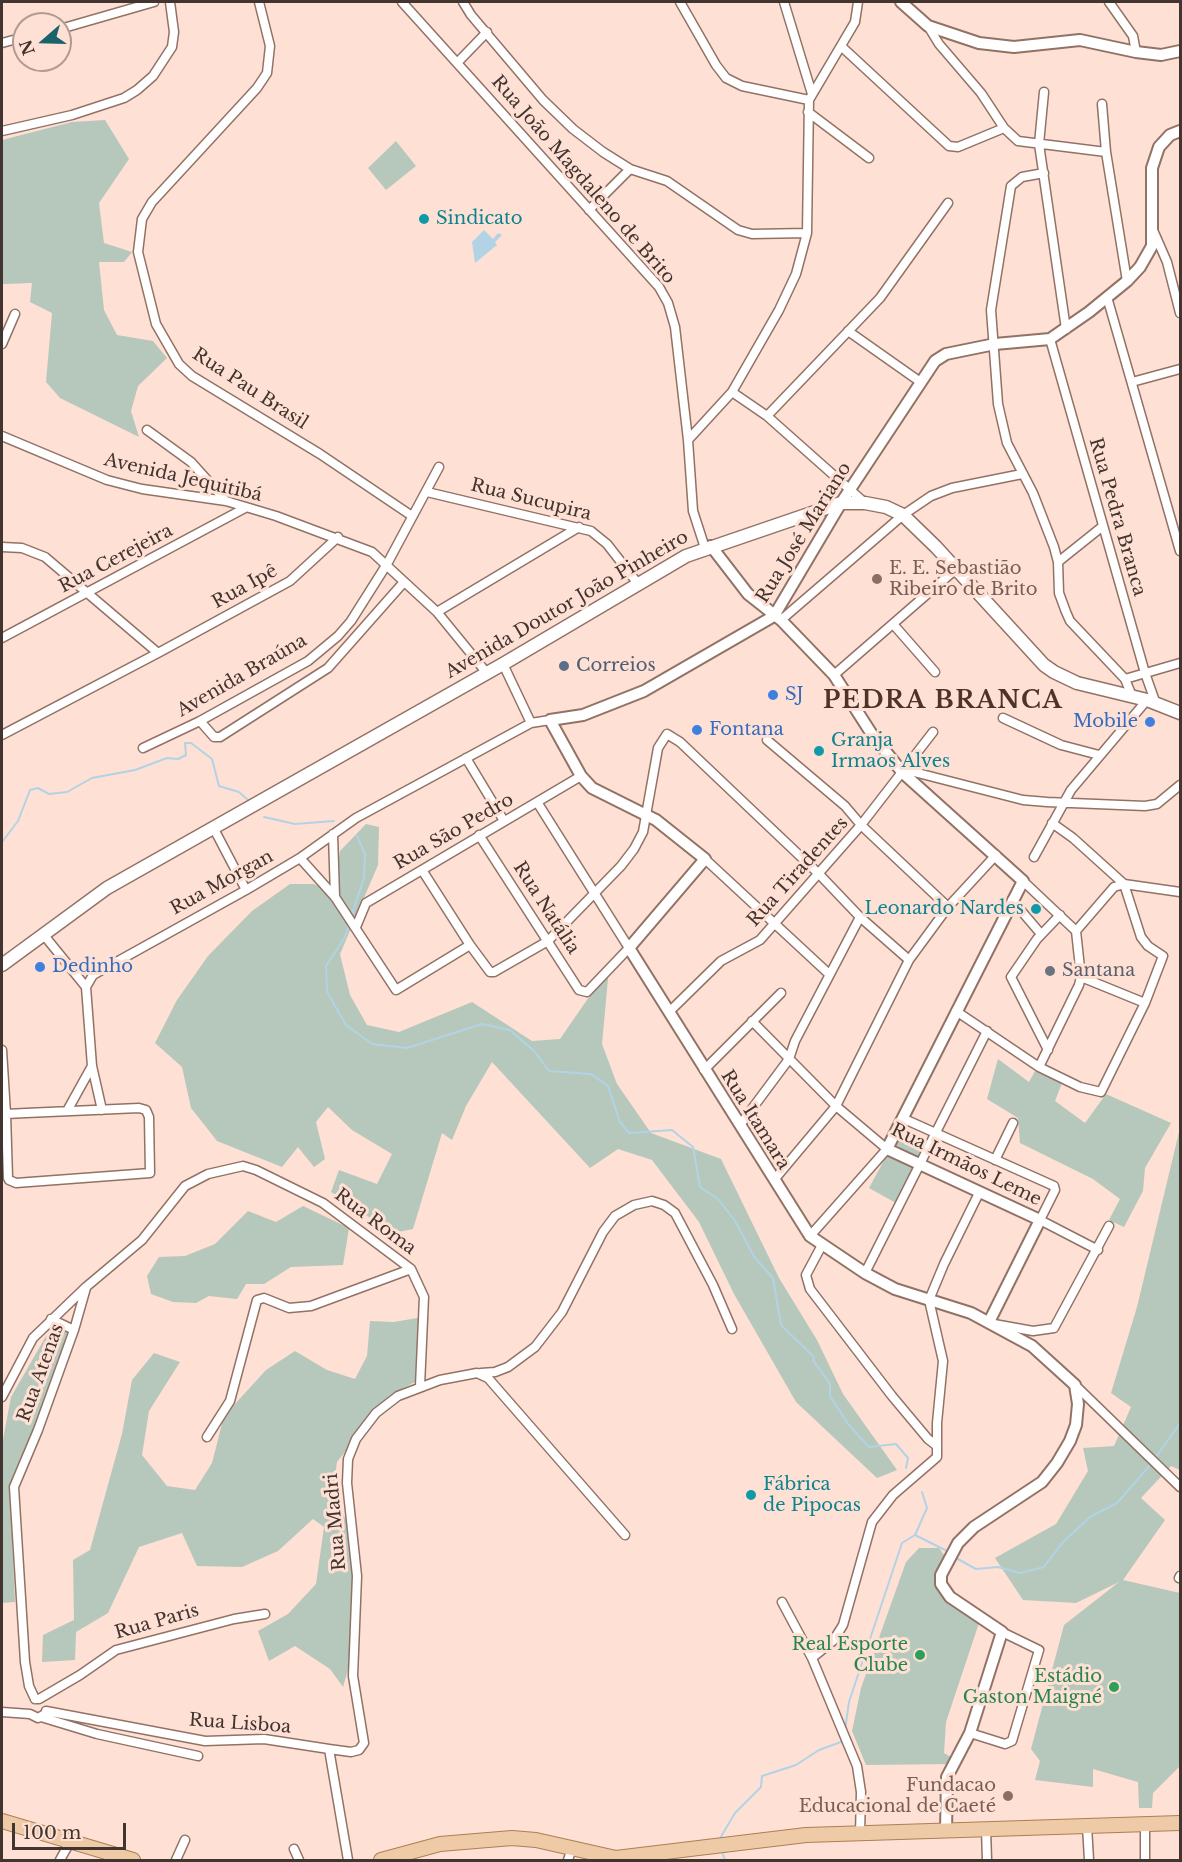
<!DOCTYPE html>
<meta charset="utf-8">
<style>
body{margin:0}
#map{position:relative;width:1182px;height:1862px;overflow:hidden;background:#fee0d5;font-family:"Libre Baskerville",serif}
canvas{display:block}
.frame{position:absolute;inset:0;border:3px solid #42342e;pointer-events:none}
.north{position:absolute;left:12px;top:12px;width:60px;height:60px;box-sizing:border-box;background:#fee0d5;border:2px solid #b39b92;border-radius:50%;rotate:250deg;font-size:16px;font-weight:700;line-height:24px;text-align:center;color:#42342e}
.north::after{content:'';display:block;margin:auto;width:21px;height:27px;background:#17656a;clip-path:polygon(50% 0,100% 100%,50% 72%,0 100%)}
.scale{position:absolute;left:12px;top:1823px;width:114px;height:27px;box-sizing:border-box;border:3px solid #42342e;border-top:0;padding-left:8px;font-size:18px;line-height:21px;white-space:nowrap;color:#42342e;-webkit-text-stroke:4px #fee0d5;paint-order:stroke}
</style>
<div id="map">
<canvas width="1182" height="1862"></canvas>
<div class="frame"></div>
<div class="north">N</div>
<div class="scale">100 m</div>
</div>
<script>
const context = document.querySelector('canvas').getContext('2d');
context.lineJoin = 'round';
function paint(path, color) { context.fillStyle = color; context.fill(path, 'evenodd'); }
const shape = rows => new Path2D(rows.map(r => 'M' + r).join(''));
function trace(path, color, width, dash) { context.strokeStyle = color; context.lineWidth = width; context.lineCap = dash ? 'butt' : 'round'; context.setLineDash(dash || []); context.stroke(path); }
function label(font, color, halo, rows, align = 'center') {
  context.font = font + ' "Libre Baskerville",serif'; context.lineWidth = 6; context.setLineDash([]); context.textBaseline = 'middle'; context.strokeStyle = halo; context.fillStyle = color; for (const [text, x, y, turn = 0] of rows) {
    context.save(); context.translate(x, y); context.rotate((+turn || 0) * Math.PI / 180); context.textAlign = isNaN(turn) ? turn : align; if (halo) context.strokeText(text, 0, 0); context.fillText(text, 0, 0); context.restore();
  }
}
paint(shape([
 [105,120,129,159,99,203,104,243,132,252,124,262,99,262,104,310,117,335,153,341,167,358,138,386,131,411,139,437,60,398,46,382,52,313,30,302,32,283,3,284,2,313,2,140,72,122],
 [396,141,416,166,386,190,368,168],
 [366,824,379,827,378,865,340,954,350,995,367,1025,399,1032,472,1002,532,1041,560,1039,609,968,602,1044,617,1084,651,1133,721,1159,779,1278,817,1340,843,1394,897,1470,877,1478,796,1402,734,1294,699,1222,652,1160,618,1149,590,1168,492,1062,466,1106,452,1140,442,1133,413,1229,393,1233,331,1192,339,1170,377,1184,392,1154,352,1130,328,1107,316,1122,325,1159,314,1167,298,1147,282,1167,217,1141,191,1108,182,1067,155,1043,177,1000,208,956,252,911,290,884,314,884,333,894,340,851],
 [998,1059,1029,1082,1035,1071,1062,1083,1055,1101,1085,1123,1106,1094,1171,1123,1145,1168,1143,1191,1124,1227,1109,1220,1120,1199,1093,1179,1020,1143,1018,1118,987,1099],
 [1180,1128,1180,1470,1171,1466,1141,1498,1165,1520,1123,1580,1180,1593,1180,1766,1153,1793,1152,1808,1139,1808,1138,1782,1093,1769,1093,1787,1035,1780,1040,1761,1031,1749,1064,1625,1119,1582,1076,1603,1023,1600,995,1558,1056,1524,1088,1471,1083,1448,1114,1446,1131,1407,1111,1393,1137,1307],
 [901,1130,930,1144,920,1159,894,1144],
 [888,1153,914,1167,896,1203,869,1188],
 [303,1206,349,1228,343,1265,291,1267,264,1284,246,1284,237,1299,209,1296,196,1303,173,1302,151,1294,147,1276,159,1257,185,1256,215,1244,248,1211,276,1222],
 [423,1317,424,1377,389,1396,337,1462,333,1492,346,1520,355,1583,351,1659,343,1687,330,1669,295,1646,269,1661,258,1631,288,1614,316,1584,324,1527,313,1519,278,1551,242,1567,197,1566,182,1533,139,1547,108,1613,76,1632,75,1660,42,1662,43,1635,74,1620,73,1560,90,1550,122,1434,132,1380,154,1353,180,1362,149,1411,142,1455,167,1486,195,1490,212,1463,224,1416,266,1370,295,1351,327,1370,355,1379,367,1356,370,1321,394,1322],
 [59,1327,68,1328,69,1342,10,1494,15,1602,2,1603,2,1445,11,1397,46,1336],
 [919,1548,939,1548,947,1559,943,1594,979,1623,946,1722,944,1753,951,1757,950,1764,866,1765,852,1731,861,1688,906,1562]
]), '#b5c8bb');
paint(shape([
 [484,230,493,239,498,233,502,235,495,242,497,245,475,263,472,242]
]), '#b2d3e6');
trace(shape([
 [264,817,295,824,334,821],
 [2,842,18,821,30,790,38,788,49,794,67,792,92,778,135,770,167,758,178,759,186,755,185,743,191,743,212,759,219,786,239,792,248,800],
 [351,917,364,878,365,854,357,836],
 [349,925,345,937,326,966,327,992,346,1025,372,1044,407,1048,482,1024,510,1030,535,1052,549,1071,591,1074,608,1086,620,1122,629,1133,672,1130,693,1147,700,1187,718,1199,735,1221,755,1258,773,1278,781,1325,814,1357,813,1360,830,1384,830,1396,848,1424,869,1447,896,1444,908,1458,906,1468],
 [1154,1460,1180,1423],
 [915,1535,927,1508,922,1492],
 [956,1558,976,1569,998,1567,1020,1573,1044,1567,1062,1543,1090,1517,1117,1503,1151,1464],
 [845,1730,849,1702,902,1543,915,1535,949,1552],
 [719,1840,735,1813,761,1787,762,1776,796,1765,819,1750,841,1742,842,1738],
 [722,1852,725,1860]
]), '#b2d3e6', 2);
const minor = shape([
 [259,2,270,46,267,73,257,88,152,202,142,219,138,252,156,324,179,364,192,376,320,454,412,516],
 [402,2,659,287,668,303,675,327,688,440,693,511,705,548],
 [463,2,471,15,543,100,573,129,603,152,630,169,667,181,738,230,752,234,807,233],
 [680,2,716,65,726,78,742,86,809,100],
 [784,2,812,94],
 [1109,2,1133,36,1136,52],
 [928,26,939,44,981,93,1004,128,1018,141,1106,152],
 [60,29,154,2],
 [2,43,24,37],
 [842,47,949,146,958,147,1004,128],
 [457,63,487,32],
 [1044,92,1039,144,1066,329],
 [1102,104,1106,152,1127,281],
 [808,112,869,158],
 [2,131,72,115,124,98,137,90,153,76,172,47,174,32,170,2],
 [1044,173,1022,177,1011,186,991,310,998,404,1007,443,1033,493,1054,547,1058,562,1059,593,1066,612,1070,621,1125,679,1132,696],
 [589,210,630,169],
 [1153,230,1167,262,1180,313],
 [1107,297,1180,551],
 [848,331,919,381],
 [1050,339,1145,673,1156,704],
 [2,344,15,314],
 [1132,382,1180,369],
 [732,392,767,416,865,503],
 [767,416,880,298,948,203],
 [147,430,191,462,226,501],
 [2,436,107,480,142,489,226,501,276,516,372,552,437,612,486,672],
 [688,440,732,392,779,310,796,274,807,233,809,100,855,22,858,2],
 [427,492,591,531,607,544,639,585],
 [2,547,22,548,45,557,158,653,2,735],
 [1058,562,1103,526],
 [437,612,579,527],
 [781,620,903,515,931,496,952,488,1022,474],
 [893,624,935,672],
 [2,638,245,508],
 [158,653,290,581,338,537],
 [503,664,531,723],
 [834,675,956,569],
 [1125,679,1180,663],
 [1003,718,1061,745,1099,755],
 [200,721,214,737,220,737,328,668,404,582],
 [767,740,845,806,861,825,948,907],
 [143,748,200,721,308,661,338,636,351,621,387,564,439,467],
 [466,758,504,821],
 [906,770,1023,800,1047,802,1145,806,1157,804,1180,785],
 [1052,823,1073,838,1124,884,1180,892],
 [213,827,246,890],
 [333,834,335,897],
 [479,835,579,990,587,992,629,948,537,802],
 [1034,857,1071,790,1147,700],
 [300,858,335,897,396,990,470,945],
 [705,859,829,974],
 [422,870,470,945,490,972,494,972,548,941,621,866,634,849,643,832,658,748,667,734,680,742,819,874,860,917,909,960],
 [1023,881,1076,931],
 [1012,900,1041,934],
 [356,927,366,903,581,776],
 [43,934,86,987,92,1066,67,1111],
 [1081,977,1145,1003],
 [86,987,93,975,246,890,300,858,356,818,531,723,550,720],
 [956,1011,1039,1067,1080,1087,1101,1092,1145,1003,1163,956,1148,946,1141,937,1124,884],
 [669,1012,721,961,760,940,861,825,933,732],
 [752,1021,836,1106,887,1149,810,1236],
 [2,1050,6,1114,8,1178,9,1180,16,1183,150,1173,149,1117,146,1110,139,1108,26,1113,6,1114,2,1114],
 [1048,1050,1011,977,1037,939,1060,915],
 [92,1066,102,1110],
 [1039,1067,1079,985,1081,977,1076,931,1114,887,1124,884],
 [704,1070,781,993],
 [902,1118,1054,1186,1055,1190,1040,1220,1098,1250],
 [740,1125,789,1059,795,1041,860,917],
 [995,1160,1013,1123],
 [774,1180,836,1106,909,960,948,907,996,855],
 [822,1245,806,1275,810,1289,892,1396,928,1439,937,1446],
 [865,1273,987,1031],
 [51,1319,74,1330],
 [994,1324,1033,1331,1054,1328,1109,1226],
 [481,1373,495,1372,508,1367,535,1347,562,1312,603,1232,615,1216,634,1205,652,1201,664,1205,675,1213,713,1285,732,1329],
 [1075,1385,1180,1487],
 [2,1397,33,1338,86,1287,142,1240,185,1186,208,1174,243,1166,256,1170,323,1203,411,1269,424,1297,420,1386],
 [207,1437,230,1401,257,1300,264,1298,289,1308,311,1306,411,1269],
 [1179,1578,1180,1576],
 [782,1602,812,1658,857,1766,861,1792,860,1834],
 [812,1658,833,1641,843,1625,872,1522,893,1495,937,1457,937,1423,943,1361,929,1300,944,1264,979,1193],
 [35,1699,29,1686,25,1662,14,1487,38,1430,74,1330,86,1288],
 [35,1699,39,1699,80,1675,116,1650,234,1619,265,1614],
 [46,1711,205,1741,264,1739,329,1749,348,1860],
 [2,1712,30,1714,38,1718,45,1714],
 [41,1717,97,1734,198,1756],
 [970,1733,1005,1744,1012,1741,1039,1650,1002,1632],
 [329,1749,351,1752,359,1750,364,1743,353,1676,357,1576,347,1483,348,1459,356,1439,376,1413,398,1396,440,1380,477,1373,488,1378,625,1535],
 [1145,1825,1145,1860],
 [1087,1826,1089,1860],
 [986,1829,987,1860],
 [294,1849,299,1860],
 [60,1860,70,1842],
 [176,1860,185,1840],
 [568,1860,572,1848]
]);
const tertiary = shape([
 [901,2,928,26,979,43,1014,47,1080,40,1136,52,1161,55,1180,51],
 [711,546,748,594,781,620,834,675,873,736,903,773,1023,881,887,1149,1040,1220,989,1322],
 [946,1830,947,1777,970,1733,1002,1632,950,1597,941,1584,941,1575,958,1543,974,1527,1042,1482,1057,1463,1070,1441,1076,1425,1078,1404,1075,1385,1032,1346,971,1313,895,1289,865,1273,810,1236,629,948,705,859,656,820,592,788,581,776,550,720,583,715,644,691,774,616,841,503,935,361,946,354,995,344,1050,339,1089,312,1127,281,1140,267,1152,246,1152,168,1159,147,1170,135,1180,131]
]);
const secondary = shape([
 [2,965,107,888,503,664,686,556,841,503,865,503,886,507,903,515,936,547,1044,665,1054,672,1077,683,1147,700,1180,713]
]);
const primary = shape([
 [2,1821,133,1860],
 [381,1860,440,1844,512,1838,536,1840,616,1858,806,1835,1180,1823]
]);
trace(minor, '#927265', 11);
trace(tertiary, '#927265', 14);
trace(secondary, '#927265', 15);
trace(primary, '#aa7f56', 16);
trace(minor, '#fff', 8);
trace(tertiary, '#fff', 10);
trace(secondary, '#fff', 12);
trace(primary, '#eecaa6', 14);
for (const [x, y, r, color] of [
 [424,219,6,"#0f9aa8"],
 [877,579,6,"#8d6e63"],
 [564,666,6,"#5c6f8a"],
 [773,695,6,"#3f7fe0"],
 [1150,722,6,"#3f7fe0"],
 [697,730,6,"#3f7fe0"],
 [819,751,6,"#0f9aa8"],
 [1036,909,6,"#0f9aa8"],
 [40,967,6,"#3f7fe0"],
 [1050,971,6,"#6b7280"],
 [751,1495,6,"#0f9aa8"],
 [920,1655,6,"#2e9e5b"],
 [1114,1687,6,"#2e9e5b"],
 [1008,1796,6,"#8d6e63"]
]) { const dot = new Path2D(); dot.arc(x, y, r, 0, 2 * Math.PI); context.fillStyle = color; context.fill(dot); trace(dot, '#fee0d5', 2); }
label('18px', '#42342e', '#fee0d5', [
 ["Rua João Magdaleno de Brito",583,180,49],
 ["Rua Pau Brasil",250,389,33],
 ["Avenida Jequitibá",183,478,13],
 ["Rua Sucupira",531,500,14],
 ["Rua Pedra Branca",1117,517,74],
 ["Rua José Mariano",804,533,-58],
 ["Rua Cerejeira",116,559,-28],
 ["Rua Ipê",245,587,-29],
 ["Avenida Doutor João Pinheiro",567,605,-30],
 ["Avenida Braúna",242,676,-30],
 ["Rua São Pedro",454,832,-30],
 ["Rua Tiradentes",798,872,-48],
 ["Rua Morgan",222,883,-29],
 ["Rua Natália",546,908,57],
 ["Rua Itamara",755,1120,58],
 ["Rua Irmãos Leme",966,1165,26],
 ["Rua Roma",375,1222,37],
 ["Rua Atenas",41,1373,-70],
 ["Rua Madri",336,1522,-95],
 ["Rua Paris",157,1622,-16],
 ["Rua Lisboa",240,1724,4]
]);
label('18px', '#0d838f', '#fee0d5', [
 ["Sindicato",436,219],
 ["Granja",831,741],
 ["Irmaos Alves",831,762],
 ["Leonardo Nardes",1024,909,"right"],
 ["Fábrica",763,1485],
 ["de Pipocas",763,1506]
], 'left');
label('18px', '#785e54', '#fee0d5', [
 ["E. E. Sebastião",889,569],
 ["Ribeiro de Brito",889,590],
 ["Fundacao",996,1786,"right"],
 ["Educacional de Caeté",996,1807,"right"]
], 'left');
label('18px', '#4e5e75', '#fee0d5', [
 ["Correios",576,666]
], 'left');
label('18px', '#366cbe', '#fee0d5', [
 ["SJ",785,695],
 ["Mobile",1138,722,"right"],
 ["Fontana",709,730],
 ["Dedinho",52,967]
], 'left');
label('18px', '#5b616d', '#fee0d5', [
 ["Santana",1062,971]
], 'left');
label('18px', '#27864d', '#fee0d5', [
 ["Real Esporte",908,1645],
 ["Clube",908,1666],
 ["Estádio",1102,1677],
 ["Gaston Maigné",1102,1698]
], 'right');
context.letterSpacing = '1.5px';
label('bold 24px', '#4f3328', '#fee0d5', [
 ["PEDRA BRANCA",943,701]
]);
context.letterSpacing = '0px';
</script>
